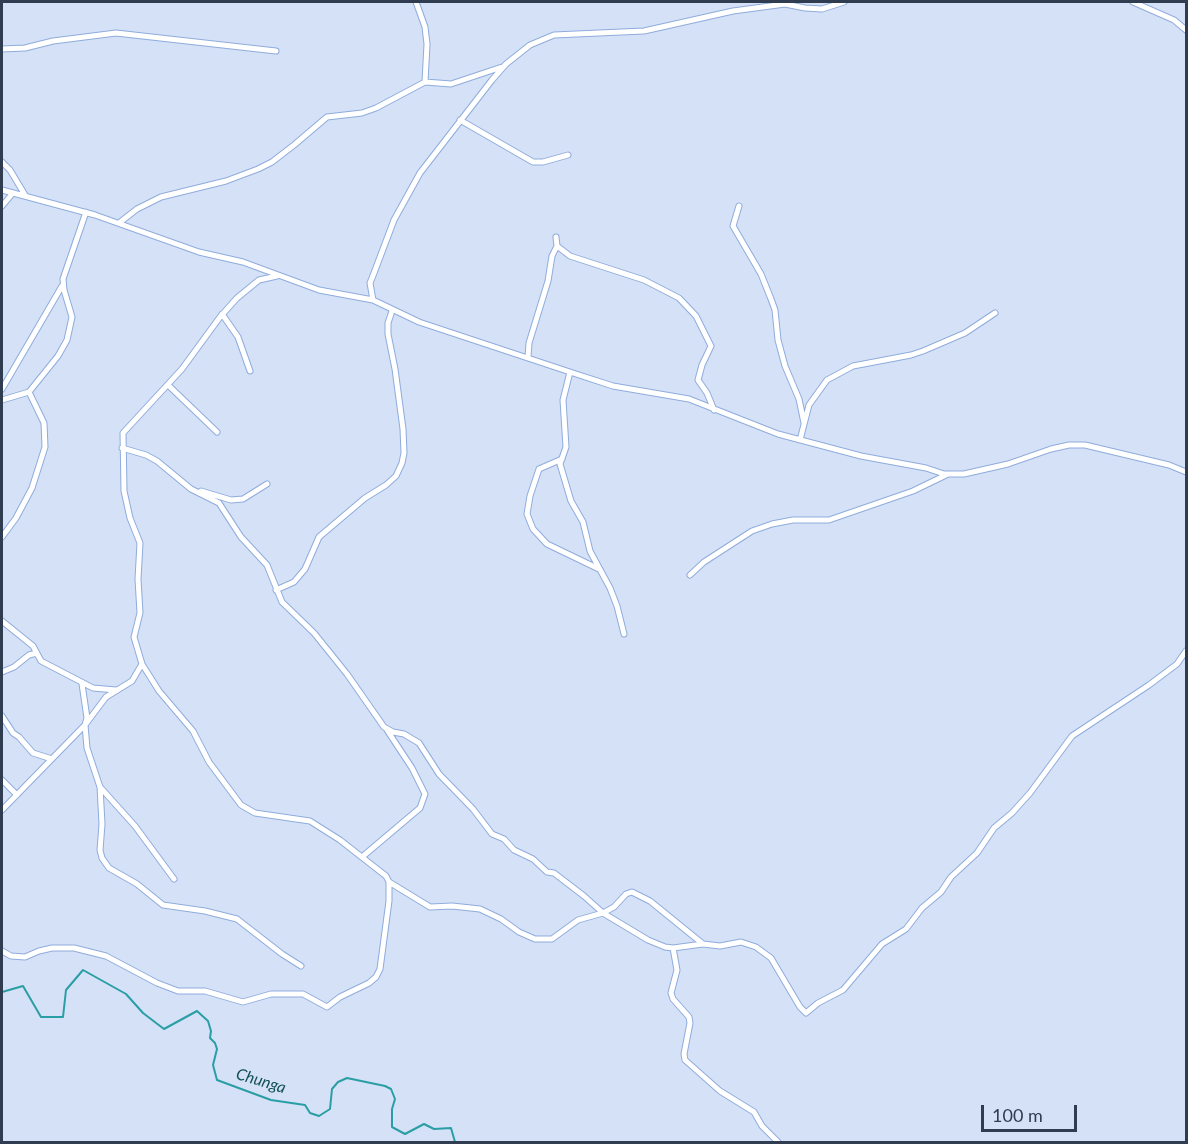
<!DOCTYPE html>
<style>
body{margin:0}
#map{position:relative;width:1188px;height:1144px;overflow:hidden;background:#d5e1f6;font-family:Lato,sans-serif}
canvas{display:block}
.frame{position:absolute;inset:0;border:3px solid #303c50;pointer-events:none}
.scale{position:absolute;left:981px;top:1105px;width:96px;height:27px;box-sizing:border-box;border:3px solid #303c50;border-top:0;padding-left:8px;font-size:18px;line-height:21px;white-space:nowrap;color:#303c50;-webkit-text-stroke:4px #d5e1f6;paint-order:stroke}
</style>
<div id="map">
<canvas width="1188" height="1144"></canvas>
<div class="frame"></div>
<div class="scale">100 m</div>
</div>
<script>
const context = document.querySelector('canvas').getContext('2d');
context.lineJoin = 'round';
const shape = rows => new Path2D(rows.map(r => 'M' + r).join(''));
function trace(path, color, width, dash) { context.strokeStyle = color; context.lineWidth = width; context.lineCap = dash ? 'butt' : 'round'; context.setLineDash(dash || []); context.stroke(path); }
function label(font, color, halo, rows, align = 'center') {
  context.font = font + ' Lato,sans-serif'; context.lineWidth = 5; context.setLineDash([]); context.textBaseline = 'middle'; context.strokeStyle = halo; context.fillStyle = color; for (const [text, x, y, turn = 0] of rows) {
    context.save(); context.translate(x, y); context.rotate((+turn || 0) * Math.PI / 180); context.textAlign = isNaN(turn) ? turn : align; if (halo) context.strokeText(text, 0, 0); context.fillText(text, 0, 0); context.restore();
  }
}
trace(shape([
 [2,992,23,986,41,1017,63,1017,66,990,83,970,126,994,143,1013,164,1029,197,1011,208,1021,211,1031,210,1038,215,1043,217,1049,213,1065,217,1080,271,1100,305,1105,310,1113,319,1116,330,1109,332,1089,338,1082,347,1078,385,1086,391,1089,395,1099,392,1109,392,1127,405,1134,424,1124,434,1129,451,1128,455,1142]
]), '#2a9ea5', 2);
const street = shape([
 [416,2,425,27,427,44,425,82,451,84,502,67],
 [1133,2,1174,20,1186,30],
 [2,49,25,48,53,41,116,33,276,51],
 [460,120,533,162,543,162,568,155],
 [2,162,10,170,25,195],
 [2,190,95,215,199,252,243,262,319,290,373,300,419,322,576,374,613,386,689,399,778,434,861,456,926,468,944,474,964,474,1008,464,1051,449,1069,445,1085,445,1169,465,1186,472],
 [2,206,13,193],
 [739,206,733,226,761,274,771,299,775,310,778,340,785,366,799,399,804,423],
 [119,223,137,209,161,197,226,181,258,169,272,162,294,145,327,117,362,113,376,108,425,82],
 [556,237,557,246,570,256,644,280,679,298,696,316,711,346,702,365,698,380,707,393,714,410],
 [373,300,370,283,374,273,394,220,420,173,492,80,506,64,530,45,554,35,644,31,733,11,785,4,805,8,822,9,844,2],
 [222,314,238,337,250,371],
 [528,357,529,343,548,281,552,256,557,246],
 [570,372,563,400,566,447,560,464,571,501,583,522,590,551,610,588,617,606,624,634],
 [168,385,217,432],
 [2,389,62,286],
 [2,400,29,392,58,356,67,340,72,317,64,290,63,279,86,212],
 [800,440,809,405,827,380,853,366,911,355,923,351,965,333,995,313],
 [122,448,146,455,157,461,191,489,219,503,241,537,267,565,282,602,314,633,347,674,384,727,393,732,404,734,419,743,439,774,473,809,492,834,504,839,514,850,533,859,547,872,554,873,584,896,603,913,614,907,626,894,632,892,650,901,703,944,720,946,741,942,756,947,771,958,800,1007,806,1013,818,1003,843,990,882,944,906,929,922,908,941,892,951,877,977,853,994,828,1012,813,1030,793,1072,736,1149,685,1177,664,1186,651],
 [562,459,539,469,530,496,527,514,533,529,547,544,599,569],
 [201,491,231,500,243,499,267,484],
 [2,537,16,518,32,488,45,447,44,423,29,392],
 [690,575,704,562,752,531,772,524,793,520,829,520,913,491,948,474],
 [276,590,294,582,305,569,319,537,365,498,386,485,396,476,402,463,404,453,403,429,395,369,388,334,388,323,392,311],
 [2,621,33,646,41,661,93,688,116,690],
 [2,672,14,667,29,655,37,653],
 [82,684,87,718,85,725,87,748,100,787,135,826,174,879],
 [2,716,13,733,19,737,33,753,52,759],
 [2,780,17,795],
 [100,787,102,824,100,850,102,858,109,868,137,884,163,905,205,911,237,919,282,954,301,966],
 [2,810,85,725,106,697,132,681,142,664,134,637,140,613,138,579,140,543,130,518,124,491,123,433,182,369,220,317,237,298,259,280,277,276],
 [362,857,420,808,425,794,412,768,387,730],
 [389,882,430,907,452,906,480,909,501,919,519,932,535,939,552,939,578,920,603,913,648,940,665,947,673,948,703,944],
 [673,948,677,970,671,993,673,999,689,1017,690,1023,684,1054,685,1060,720,1091,754,1112,762,1126,778,1142],
 [2,951,11,956,25,957,39,951,52,948,74,948,106,956,157,983,178,991,205,991,243,1002,271,994,303,994,327,1007,340,997,369,983,376,977,380,969,389,901,389,882,386,876,340,840,310,821,255,813,241,805,209,762,193,731,159,691,142,664]
]);
trace(street, '#8facdc', 7);
trace(street, '#fff', 5);
label('italic 16px', '#115155', '#d5e1f6', [
 ["Chunga",261,1081,17]
]);
</script>
